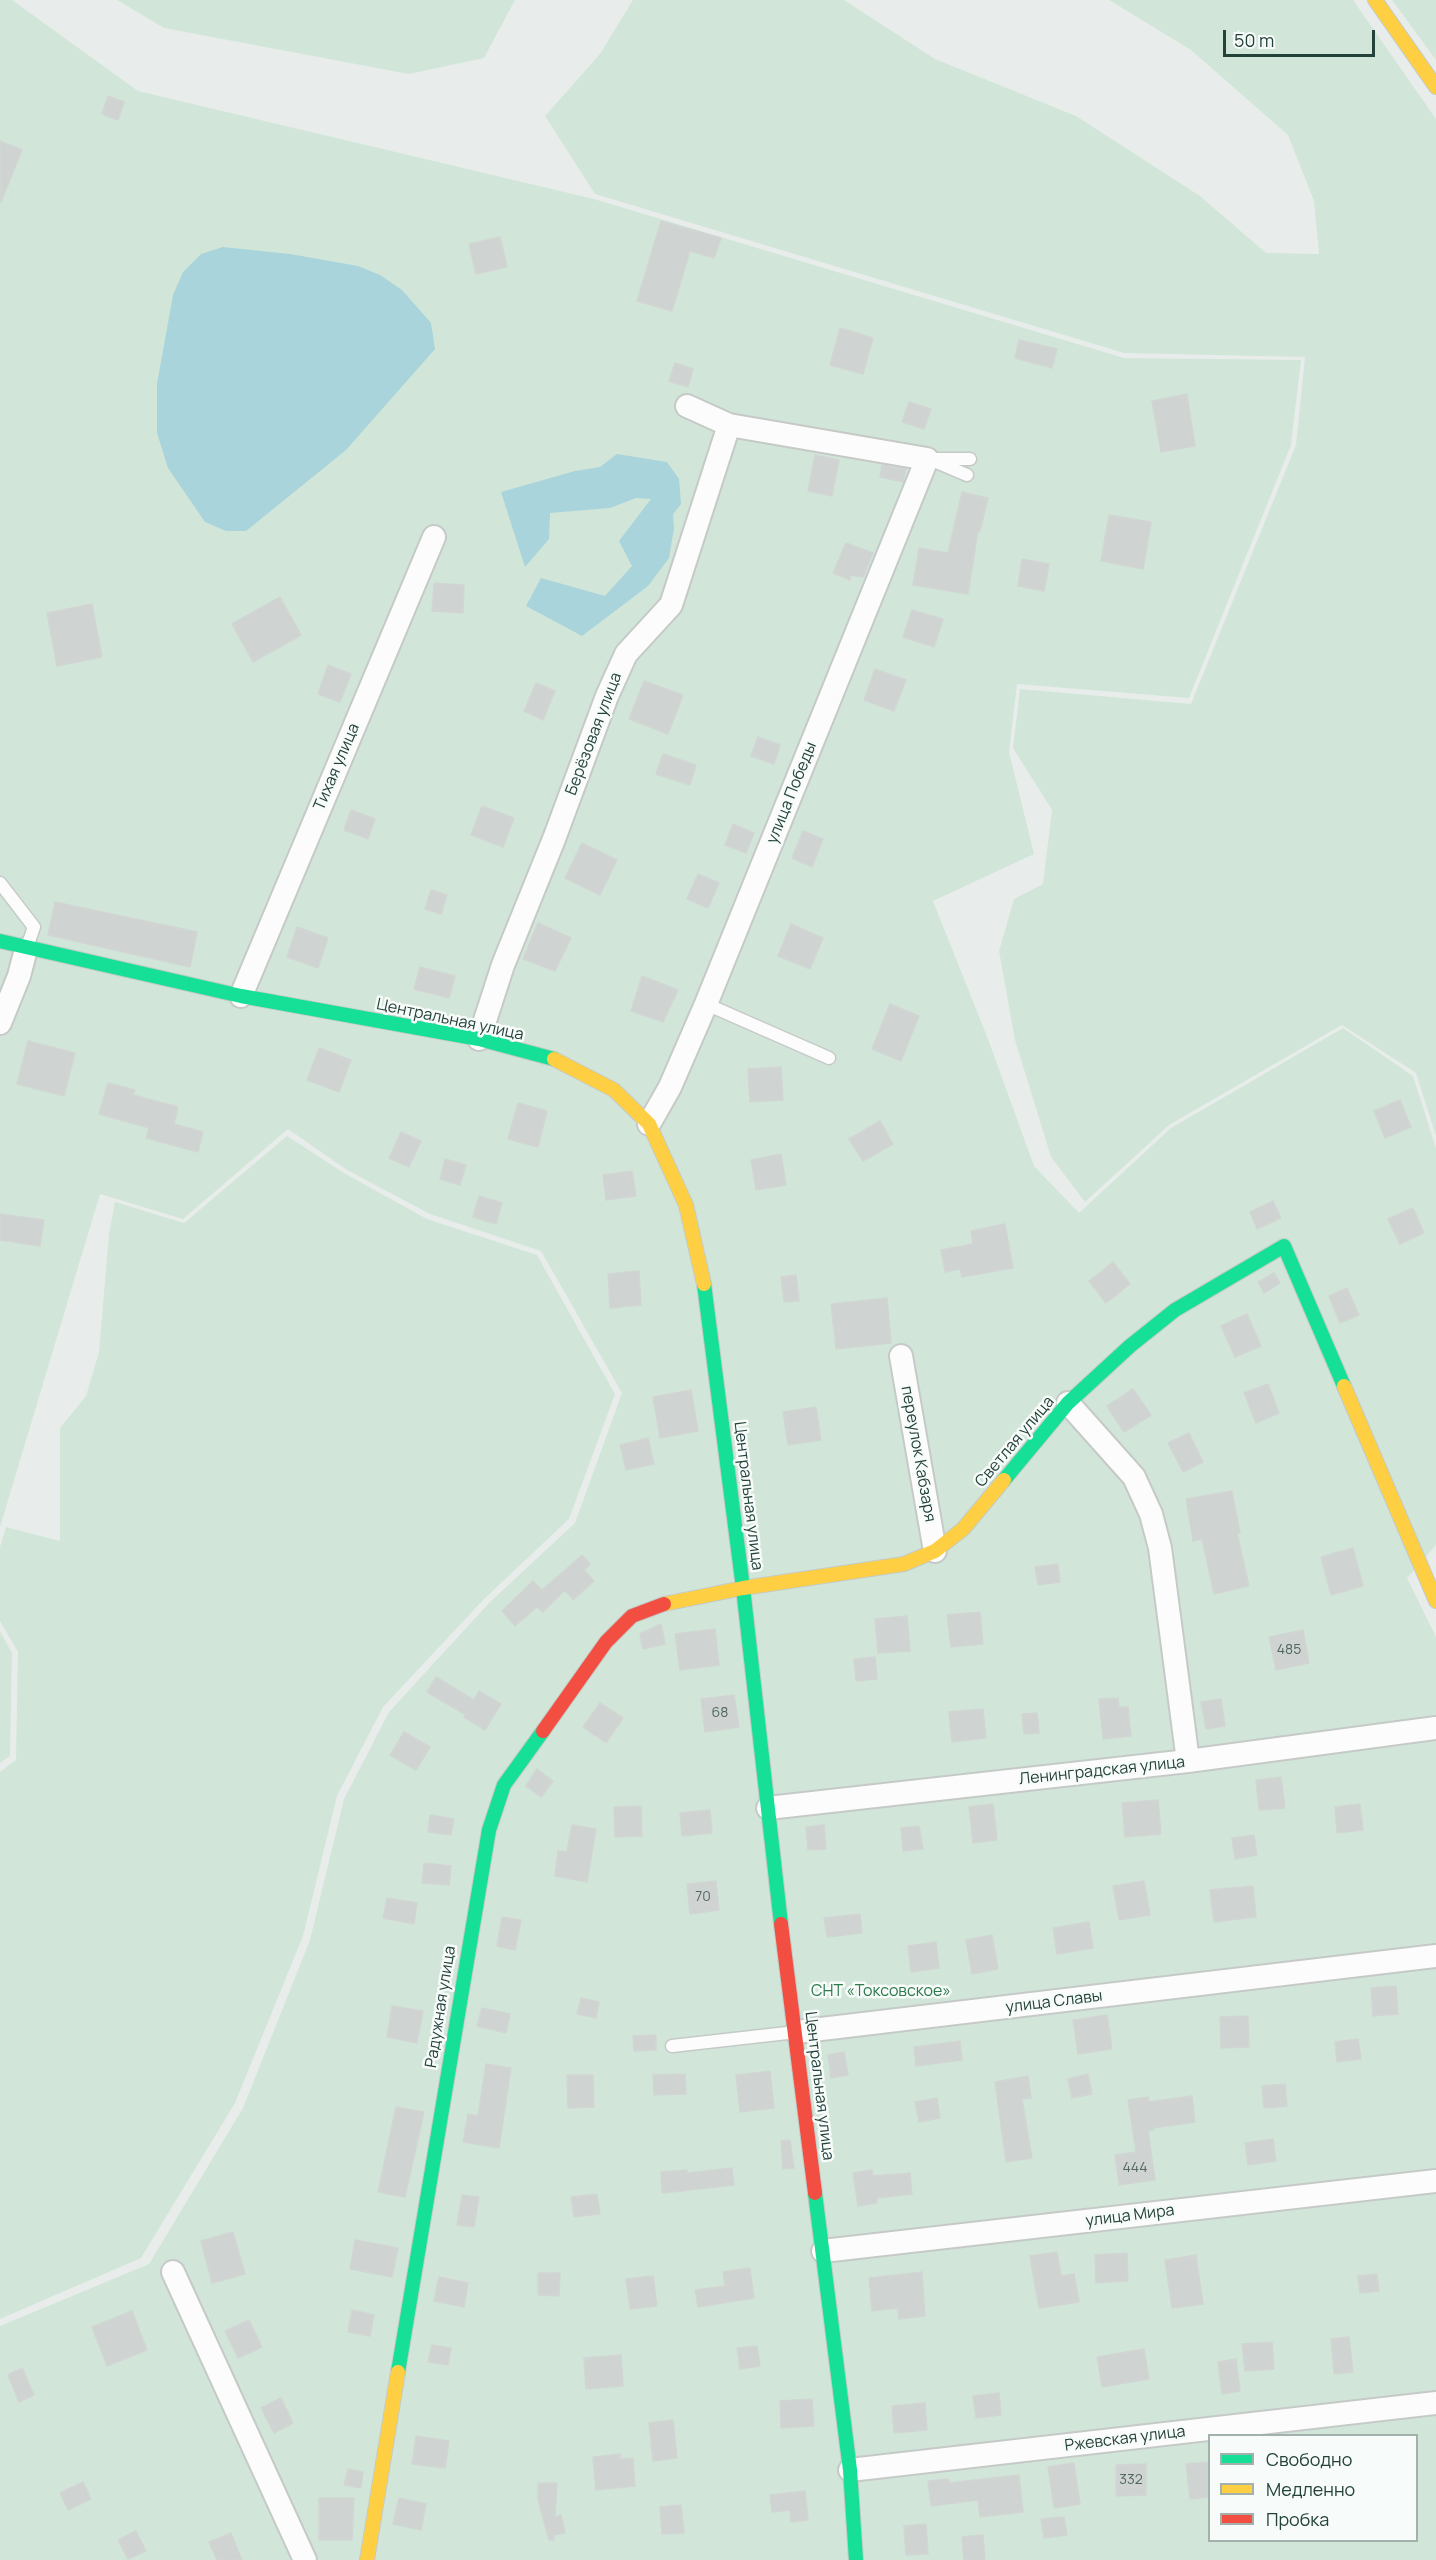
<!DOCTYPE html>
<meta charset="utf-8">
<style>
body{margin:0}
#map{position:relative;width:1436px;height:2560px;overflow:hidden;background:#e8edeb;font-family:Manrope,sans-serif}
canvas{display:block}
.legend{position:absolute;left:1208px;top:2434px;width:210px;height:108px;box-sizing:border-box;background:#f7fbf9;border:2px solid #a3b1ad;margin:0;padding:8px 10px;list-style:none;font-size:18px;color:#24423a}
.legend li{display:flex;align-items:center;gap:12px;height:30px}
.legend b{width:30px;border:2px solid #a3b1ad}
.scale{position:absolute;left:1223px;top:30px;width:152px;height:27px;box-sizing:border-box;border:3px solid #24423a;border-top:0;padding-left:8px;font-size:18px;line-height:21px;white-space:nowrap;color:#24423a;-webkit-text-stroke:4px #f7fbf9;paint-order:stroke}
</style>
<div id="map">
<canvas width="1436" height="2560"></canvas>
<ul class="legend">
<li><b style="height:8px;background:#16e098"></b>Свободно</li>
<li><b style="height:8px;background:#ffcf43"></b>Медленно</li>
<li><b style="height:8px;background:#f24e42"></b>Пробка</li>
</ul>
<div class="scale">50 m</div>
</div>
<script>
const context = document.querySelector('canvas').getContext('2d');
context.lineJoin = 'round';
function paint(path, color) { context.fillStyle = color; context.fill(path, 'evenodd'); }
const shape = rows => new Path2D(rows.map(r => 'M' + r).join(''));
function trace(path, color, width, dash) { context.strokeStyle = color; context.lineWidth = width; context.lineCap = dash ? 'butt' : 'round'; context.setLineDash(dash || []); context.stroke(path); }
function label(font, color, halo, rows, align = 'center') {
  context.font = font + ' Manrope,sans-serif'; context.lineWidth = 5; context.setLineDash([]); context.textBaseline = 'middle'; context.strokeStyle = halo; context.fillStyle = color; for (const [text, x, y, turn = 0] of rows) {
    context.save(); context.translate(x, y); context.rotate((+turn || 0) * Math.PI / 180); context.textAlign = isNaN(turn) ? turn : align; if (halo) context.strokeText(text, 0, 0); context.fillText(text, 0, 0); context.restore();
  }
}
paint(shape([
 [0,0,12,0,138,91,594,199,1124,358,1301,360,1291,445,1189,698,1017,684,1009,752,1034,854,933,901,988,1039,1034,1166,1079,1213,1171,1128,1343,1028,1413,1076,1436,1148,1436,1545,1407,1578,1436,1637,1436,2560,0,2560,0,2326,149,2264,243,2108,310,1940,344,1799,389,1712,490,1602,575,1523,622,1393,541,1251,430,1214,347,1170,288,1129,183,1219,100,1194,0,1527],
 [1210,2436,1416,2436,1416,2540,1210,2540],
 [117,0,515,0,484,58,409,74,164,28],
 [633,0,844,0,935,59,1076,116,1200,196,1266,253,1319,254,1314,201,1288,135,1191,50,1109,0,1353,0,1436,119,1436,1136,1416,1073,1342,1025,1169,1125,1085,1202,1051,1157,1015,1040,999,951,1014,899,1043,884,1052,810,1013,748,1020,689,1191,704,1296,445,1305,357,1124,353,595,194,545,116,600,54],
 [1392,0,1436,0,1436,60],
 [287,1136,344,1173,427,1219,537,1255,615,1394,569,1519,485,1598,383,1707,337,1796,303,1936,235,2103,141,2258,0,2319,0,1772,16,1760,18,1652,0,1621,0,1547,6,1527,60,1541,60,1428,86,1396,99,1352,109,1234,115,1202,184,1223],
 [0,1631,12,1653,10,1756,0,1763]
]), '#d1e6d8');
paint(shape([
 [223,247,290,254,358,266,380,275,402,290,431,323,435,349,346,450,246,531,226,531,205,522,168,468,157,433,157,384,173,295,183,272,201,254],
 [617,454,667,462,679,479,681,504,673,514,674,528,669,558,648,586,582,636,526,606,541,578,605,596,632,566,619,541,651,499,636,498,610,508,550,513,549,539,525,567,501,492,575,471,600,467]
]), '#a9d4db');
const building = shape([
 [108,96,124,102,118,120,102,114,108,96],
 [0,141,22,150,1,202,0,202,0,141],
 [661,221,721,238,714,258,690,251,672,311,637,301,661,221],
 [500,237,507,267,476,274,469,244,500,237],
 [840,328,873,338,863,374,830,365,840,328],
 [1019,340,1057,349,1052,368,1015,358,1019,340],
 [675,363,693,369,688,387,669,381,675,363],
 [1187,394,1195,446,1161,452,1152,401,1187,394],
 [909,402,931,409,924,429,902,422,909,402],
 [815,455,839,460,832,496,808,491,815,455],
 [882,465,906,469,903,482,880,477,882,465],
 [962,492,988,498,980,531,978,531,968,594,913,585,919,548,948,553,962,492],
 [1109,515,1151,522,1143,569,1101,561,1109,515],
 [846,543,873,553,863,577,851,575,850,580,833,573,846,543],
 [1022,559,1049,564,1044,591,1018,586,1022,559],
 [434,583,464,585,463,613,432,611,434,583],
 [280,597,301,635,253,662,232,624,280,597],
 [92,604,102,657,57,666,47,613,92,604],
 [912,610,943,619,934,647,903,637,912,610],
 [328,665,351,674,340,702,318,694,328,665],
 [875,669,906,680,894,711,864,700,875,669],
 [644,681,683,695,668,734,629,719,644,681],
 [536,683,555,691,543,720,524,711,536,683],
 [758,737,780,745,774,764,751,756,758,737],
 [663,754,696,765,690,785,656,774,663,754],
 [482,806,514,818,503,847,471,835,482,806],
 [351,810,375,819,368,839,344,830,351,810],
 [733,824,754,833,746,853,725,845,733,824],
 [803,831,823,839,812,867,792,858,803,831],
 [582,843,617,860,600,895,565,878,582,843],
 [698,874,719,883,708,908,687,899,698,874],
 [431,890,447,895,441,914,425,909,431,890],
 [55,902,197,932,190,967,48,935,55,902],
 [538,923,571,938,555,971,523,959,538,923],
 [791,924,823,938,810,969,778,956,791,924],
 [297,927,328,938,318,968,287,957,297,927],
 [420,967,455,976,449,998,414,989,420,967],
 [642,976,678,990,663,1022,631,1011,642,976],
 [890,1004,919,1016,901,1061,872,1049,890,1004],
 [28,1041,75,1053,64,1096,17,1084,28,1041],
 [319,1048,351,1060,339,1092,307,1080,319,1048],
 [781,1067,783,1100,750,1102,748,1069,781,1067],
 [108,1083,135,1090,133,1095,178,1107,174,1124,203,1132,198,1152,146,1138,149,1128,99,1114,108,1083],
 [1400,1100,1411,1127,1385,1138,1374,1111,1400,1100],
 [518,1103,547,1111,538,1147,508,1139,518,1103],
 [880,1121,893,1144,863,1161,849,1139,880,1121],
 [401,1132,421,1141,409,1167,389,1158,401,1132],
 [781,1154,786,1185,756,1190,751,1160,781,1154],
 [445,1159,466,1165,460,1185,440,1179,445,1159],
 [632,1171,636,1196,606,1200,603,1175,632,1171],
 [479,1196,502,1203,496,1224,473,1217,479,1196],
 [1273,1201,1281,1218,1257,1229,1250,1212,1273,1201],
 [1413,1208,1424,1233,1400,1244,1388,1219,1413,1208],
 [0,1214,44,1220,40,1246,0,1240,0,1214],
 [1005,1224,1013,1268,962,1277,960,1269,945,1272,941,1250,973,1244,971,1231,1005,1224],
 [1113,1262,1130,1284,1106,1303,1089,1281,1113,1262],
 [639,1271,641,1305,610,1308,608,1274,639,1271],
 [1274,1273,1280,1283,1264,1293,1258,1282,1274,1273],
 [796,1275,799,1301,784,1302,781,1277,796,1275],
 [1347,1288,1359,1315,1340,1323,1329,1296,1347,1288],
 [887,1298,891,1343,836,1349,831,1304,887,1298],
 [1247,1314,1261,1346,1235,1357,1221,1326,1247,1314],
 [1268,1384,1279,1413,1256,1423,1244,1393,1268,1384],
 [1133,1389,1151,1415,1124,1432,1107,1406,1133,1389],
 [691,1390,698,1431,660,1438,653,1397,691,1390],
 [816,1407,821,1440,788,1445,783,1412,816,1407],
 [1189,1433,1203,1462,1183,1472,1168,1443,1189,1433],
 [648,1438,654,1464,626,1470,620,1445,648,1438],
 [1232,1491,1240,1533,1237,1533,1249,1586,1214,1594,1202,1539,1193,1541,1186,1499,1232,1491],
 [1353,1548,1363,1586,1331,1595,1321,1557,1353,1548],
 [582,1555,590,1564,584,1570,594,1581,573,1600,565,1590,543,1612,537,1607,515,1626,502,1611,533,1581,542,1590,582,1555],
 [1058,1564,1060,1582,1038,1585,1035,1567,1058,1564],
 [980,1612,983,1644,951,1647,947,1615,980,1612],
 [907,1616,910,1651,878,1653,875,1619,907,1616],
 [661,1624,665,1644,643,1649,640,1634,661,1624],
 [715,1629,719,1665,680,1670,675,1634,715,1629],
 [1303,1630,1309,1663,1276,1670,1269,1637,1303,1630],
 [875,1657,877,1679,856,1681,854,1659,875,1657],
 [436,1677,474,1700,479,1691,501,1704,485,1730,464,1717,466,1715,427,1692,436,1677],
 [734,1695,739,1727,705,1732,701,1699,734,1695],
 [1118,1698,1119,1707,1128,1707,1131,1736,1103,1739,1099,1699,1118,1698],
 [1221,1699,1225,1726,1206,1729,1201,1702,1221,1699],
 [600,1703,623,1718,606,1743,583,1727,600,1703],
 [983,1709,986,1738,952,1742,949,1712,983,1709],
 [1037,1713,1039,1733,1024,1734,1022,1714,1037,1713],
 [404,1732,430,1747,416,1770,390,1755,404,1732],
 [537,1769,553,1781,541,1797,526,1786,537,1769],
 [1281,1777,1285,1808,1259,1810,1256,1780,1281,1777],
 [1158,1800,1161,1834,1125,1837,1122,1803,1158,1800],
 [993,1804,997,1840,973,1843,969,1807,993,1804],
 [1360,1804,1363,1830,1337,1833,1335,1807,1360,1804],
 [641,1806,642,1836,615,1837,614,1807,641,1806],
 [710,1810,712,1833,682,1836,680,1813,710,1810],
 [430,1815,454,1819,451,1835,428,1832,430,1815],
 [572,1825,596,1829,587,1882,555,1876,558,1851,567,1852,572,1825],
 [824,1825,826,1849,808,1850,806,1827,824,1825],
 [919,1826,923,1849,903,1851,901,1828,919,1826],
 [1254,1835,1257,1855,1235,1859,1232,1838,1254,1835],
 [424,1863,451,1866,449,1885,422,1883,424,1863],
 [716,1881,719,1910,690,1914,687,1884,716,1881],
 [1144,1881,1150,1915,1119,1920,1113,1886,1144,1881],
 [1253,1886,1256,1917,1214,1922,1210,1890,1253,1886],
 [387,1898,417,1903,414,1924,383,1918,387,1898],
 [860,1914,862,1933,827,1937,824,1918,860,1914],
 [502,1917,521,1920,515,1950,497,1946,502,1917],
 [1089,1922,1093,1948,1057,1954,1053,1928,1089,1922],
 [992,1935,998,1969,972,1974,966,1940,992,1935],
 [936,1942,939,1968,911,1972,908,1946,936,1942],
 [1396,1986,1398,2014,1373,2016,1371,1988,1396,1986],
 [581,1998,599,2002,596,2018,577,2014,581,1998],
 [392,2006,423,2011,417,2043,387,2037,392,2006],
 [482,2008,510,2014,506,2033,477,2026,482,2008],
 [1107,2015,1112,2049,1078,2054,1073,2020,1107,2015],
 [1248,2016,1249,2047,1221,2048,1220,2017,1248,2016],
 [656,2035,656,2050,634,2051,633,2036,656,2035],
 [1358,2039,1361,2059,1337,2062,1335,2042,1358,2039],
 [960,2041,962,2060,916,2066,914,2047,960,2041],
 [844,2052,848,2075,831,2078,828,2055,844,2052],
 [486,2064,511,2068,499,2148,463,2142,468,2114,478,2116,486,2064],
 [770,2071,774,2108,740,2112,736,2075,770,2071],
 [685,2074,686,2094,654,2095,653,2075,685,2074],
 [1088,2074,1092,2094,1072,2098,1068,2079,1088,2074],
 [567,2075,593,2075,594,2107,568,2108,567,2075],
 [1028,2076,1031,2098,1022,2099,1032,2158,1006,2162,995,2082,1028,2076],
 [1285,2084,1287,2106,1264,2108,1262,2086,1285,2084],
 [1192,2096,1195,2122,1153,2128,1153,2130,1148,2131,1155,2180,1119,2185,1115,2155,1136,2152,1128,2100,1148,2097,1149,2102,1192,2096],
 [937,2098,940,2118,919,2122,915,2102,937,2098],
 [396,2107,424,2112,405,2197,378,2192,396,2107],
 [1273,2139,1276,2161,1248,2165,1245,2143,1273,2139],
 [790,2140,794,2168,783,2169,781,2141,790,2140],
 [732,2168,734,2185,662,2193,661,2172,687,2170,687,2173,732,2168],
 [872,2170,873,2176,910,2173,912,2194,877,2198,877,2203,858,2206,853,2173,872,2170],
 [597,2194,600,2214,574,2217,571,2197,597,2194],
 [462,2195,479,2197,474,2227,457,2225,462,2195],
 [233,2232,245,2274,212,2283,201,2241,233,2232],
 [355,2240,398,2248,392,2277,350,2269,355,2240],
 [1057,2252,1061,2276,1074,2274,1079,2302,1039,2308,1030,2256,1057,2252],
 [1127,2253,1128,2281,1096,2283,1095,2255,1127,2253],
 [1196,2255,1203,2304,1172,2308,1165,2260,1196,2255],
 [750,2268,754,2298,698,2307,695,2290,725,2286,723,2272,750,2268],
 [922,2272,925,2316,899,2319,898,2308,872,2311,869,2278,922,2272],
 [538,2273,560,2273,559,2296,538,2295,538,2273],
 [1377,2274,1379,2291,1360,2293,1358,2276,1377,2274],
 [653,2276,657,2306,630,2309,626,2279,653,2276],
 [439,2277,468,2283,464,2307,434,2301,439,2277],
 [352,2310,374,2315,370,2336,348,2332,352,2310],
 [132,2311,147,2350,107,2366,92,2327,132,2311],
 [249,2320,262,2347,238,2358,225,2331,249,2320],
 [1349,2337,1353,2372,1334,2374,1331,2339,1349,2337],
 [1272,2342,1274,2369,1245,2371,1242,2344,1272,2342],
 [432,2345,451,2348,448,2365,428,2362,432,2345],
 [757,2346,760,2366,740,2369,737,2348,757,2346],
 [1144,2349,1149,2379,1102,2387,1097,2357,1144,2349],
 [621,2355,623,2386,586,2389,584,2358,621,2355],
 [1236,2359,1240,2391,1222,2394,1218,2362,1236,2359],
 [22,2368,34,2395,19,2402,8,2375,22,2368],
 [999,2393,1001,2415,976,2418,973,2396,999,2393],
 [281,2398,293,2423,274,2433,261,2408,281,2398],
 [812,2399,814,2426,781,2428,780,2401,812,2399],
 [925,2403,927,2430,894,2433,892,2406,925,2403],
 [673,2420,677,2458,653,2461,649,2423,673,2420],
 [416,2436,449,2441,445,2468,412,2464,416,2436],
 [620,2454,620,2459,633,2458,635,2486,596,2490,593,2457,620,2454],
 [1209,2462,1209,2497,1190,2499,1186,2464,1209,2462],
 [1074,2463,1080,2504,1054,2508,1048,2467,1074,2463],
 [1146,2464,1146,2495,1116,2496,1116,2465,1146,2464],
 [348,2469,363,2472,361,2488,344,2485,348,2469],
 [1019,2475,1023,2512,980,2517,978,2500,931,2506,928,2481,948,2479,949,2483,1019,2475],
 [83,2482,91,2499,68,2510,60,2493,83,2482],
 [538,2483,557,2483,555,2517,561,2515,565,2533,554,2535,554,2540,549,2540,538,2500,538,2483],
 [805,2491,808,2520,791,2522,790,2510,772,2512,770,2495,805,2491],
 [319,2498,354,2498,352,2540,319,2540,319,2498],
 [399,2498,426,2504,421,2530,393,2524,399,2498],
 [681,2505,684,2533,662,2534,660,2507,681,2505],
 [1064,2517,1067,2535,1044,2538,1041,2519,1064,2517],
 [926,2524,928,2554,906,2555,904,2526,926,2524],
 [136,2531,146,2551,128,2559,118,2540,136,2531],
 [231,2533,242,2560,217,2560,209,2542,231,2533],
 [983,2535,985,2560,964,2560,962,2537,983,2535]
]);
paint(building, '#cfd4d2');
trace(building, '#d1d6d4', 1.5);
const lane = shape([
 [927,459,970,459],
 [934,461,967,475],
 [0,883,34,927,27,947],
 [706,1004,829,1058],
 [672,2046,796,2032]
]);
const street = shape([
 [687,406,729,425],
 [241,996,434,537],
 [0,1023,19,976,26,949],
 [479,1039,503,965,554,839,607,696,626,654,671,605,729,425,927,459,706,1004,670,1087,649,1124],
 [901,1356,935,1551],
 [1068,1403,1134,1477,1151,1514,1160,1548,1188,1761],
 [768,1808,1188,1761,1436,1728],
 [796,2032,1436,1956],
 [823,2251,1436,2181],
 [173,2272,305,2560],
 [850,2470,1436,2403]
]);
const fast = shape([
 [0,941,241,996,479,1039,554,1059],
 [704,1284,743,1588,781,1924],
 [1004,1480,1068,1403,1130,1346,1175,1310,1284,1246,1344,1386],
 [815,2193,850,2470,856,2560],
 [398,2372,489,1830,504,1785,543,1731]
]);
const slow = shape([
 [1375,0,1436,87],
 [554,1059,614,1090,649,1124,686,1205,704,1284],
 [1344,1386,1436,1601],
 [664,1604,743,1588,904,1564,935,1551,963,1529,1004,1480],
 [367,2560,398,2372]
]);
const jam = shape([
 [543,1731,606,1642,632,1616,664,1604],
 [781,1924,815,2193]
]);
trace(lane, '#c5cac8', 15);
trace(street, '#c5cac8', 26);
trace(fast, '#c3cbc8', 16);
trace(slow, '#c3cbc8', 16);
trace(jam, '#c3cbc8', 16);
trace(lane, '#fcfcfc', 12);
trace(street, '#fcfcfc', 22);
trace(fast, '#16e098', 14);
trace(slow, '#ffcf43', 14);
trace(jam, '#f24e42', 14);
label('14px', '#506761', null, [
 ["485",1289,1650],
 ["68",720,1713],
 ["70",703,1897],
 ["444",1135,2168],
 ["332",1131,2480]
]);
label('16px', '#24423a', '#f7fbf9', [
 ["Берёзовая улица",594,734,-69],
 ["Тихая улица",337,767,-67],
 ["улица Победы",792,793,-68],
 ["Центральная улица",450,1020,12],
 ["Светлая улица",1015,1442,-50],
 ["переулок Кабзаря",918,1454,80],
 ["Центральная улица",748,1496,83],
 ["Ленинградская улица",1102,1771,-6],
 ["улица Славы",1054,2002,-7],
 ["Радужная улица",441,2007,-81],
 ["Центральная улица",819,2086,83],
 ["улица Мира",1130,2216,-7],
 ["Ржевская улица",1125,2439,-7]
]);
label('16px', '#2d7a4b', '#f7fbf9', [
 ["СНТ «Токсовское»",881,1992]
]);
</script>
